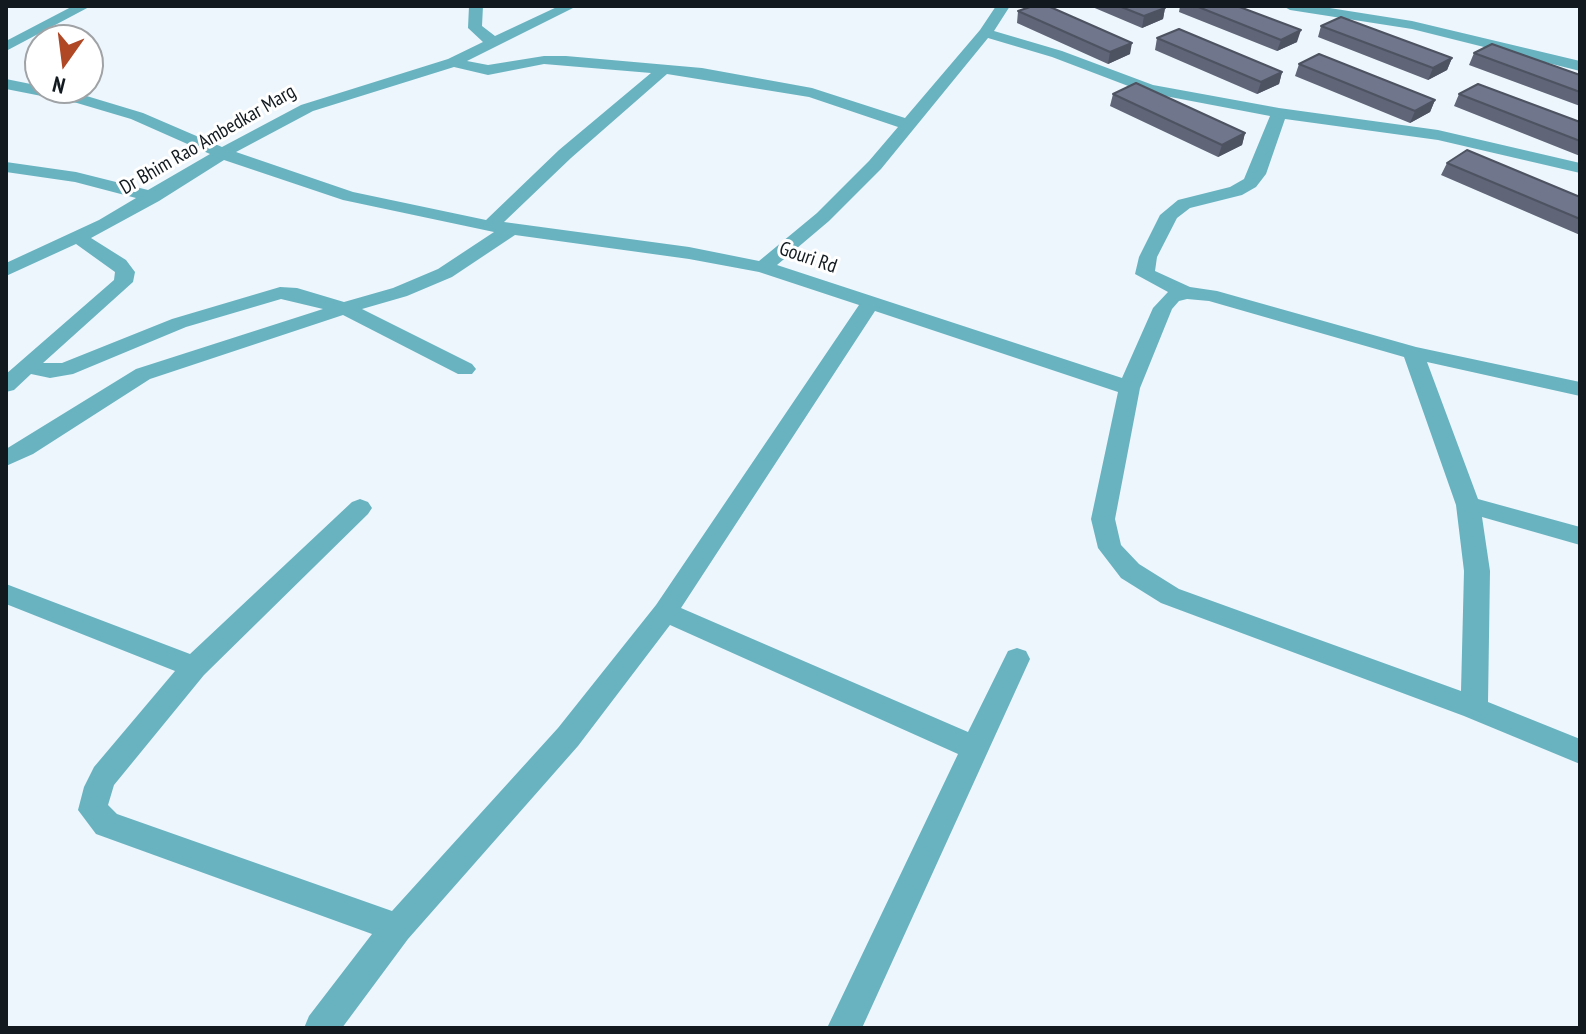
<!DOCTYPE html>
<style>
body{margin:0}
#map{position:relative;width:1586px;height:1034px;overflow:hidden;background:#edf6fd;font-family:"PT Sans Narrow",sans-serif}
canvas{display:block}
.frame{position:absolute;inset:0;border:8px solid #121a20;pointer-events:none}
.north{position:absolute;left:24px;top:24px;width:80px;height:80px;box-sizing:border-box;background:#fff;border:2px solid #a0a3a6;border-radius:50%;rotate:194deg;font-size:22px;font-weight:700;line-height:32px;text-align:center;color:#121a20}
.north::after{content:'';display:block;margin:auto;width:28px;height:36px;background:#b04826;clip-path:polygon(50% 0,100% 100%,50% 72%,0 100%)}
</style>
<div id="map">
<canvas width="1586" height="1034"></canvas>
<div class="frame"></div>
<div class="north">N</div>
</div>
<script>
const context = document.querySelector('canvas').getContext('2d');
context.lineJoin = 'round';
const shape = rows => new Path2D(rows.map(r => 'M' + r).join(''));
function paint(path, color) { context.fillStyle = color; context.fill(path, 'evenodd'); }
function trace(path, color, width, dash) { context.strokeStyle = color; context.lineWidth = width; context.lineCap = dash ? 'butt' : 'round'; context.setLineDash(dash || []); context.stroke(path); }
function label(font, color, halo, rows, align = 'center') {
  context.font = font + ' "PT Sans Narrow",sans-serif'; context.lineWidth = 6; context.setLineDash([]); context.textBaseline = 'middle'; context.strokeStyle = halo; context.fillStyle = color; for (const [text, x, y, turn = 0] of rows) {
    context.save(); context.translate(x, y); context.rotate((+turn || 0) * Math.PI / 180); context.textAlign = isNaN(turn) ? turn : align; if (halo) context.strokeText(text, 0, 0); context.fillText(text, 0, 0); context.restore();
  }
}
paint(shape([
 [73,6,91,6,6,51,6,41,73,6],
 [469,6,483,6,482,26,495,36,559,6,577,6,467,61,488,65,544,56,566,56,702,68,812,88,905,118,980,30,996,6,1010,6,994,31,1062,51,1153,85,1279,108,1438,130,1580,163,1580,173,1438,140,1285,119,1266,174,1256,187,1242,195,1190,208,1177,218,1157,257,1155,271,1190,287,1217,291,1416,347,1580,382,1580,396,1427,362,1478,499,1580,527,1580,545,1482,517,1490,571,1488,702,1580,739,1580,764,1464,716,1161,603,1121,578,1098,548,1091,519,1118,392,875,311,681,608,968,732,1008,651,1017,648,1026,651,1030,659,862,1028,827,1028,958,754,670,625,578,746,408,939,342,1028,304,1028,309,1016,372,934,96,834,78,810,84,787,94,767,175,671,6,604,6,584,190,654,352,502,360,499,368,502,372,508,368,514,204,675,114,785,108,805,117,814,392,911,558,728,656,605,859,305,759,272,689,259,515,235,452,277,407,296,362,309,472,364,476,369,472,374,458,374,343,315,150,379,33,454,6,466,6,449,136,369,323,309,281,299,186,327,73,374,50,378,31,374,14,390,6,392,6,374,114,280,115,272,76,244,6,276,6,263,99,220,136,198,75,182,6,172,6,162,76,172,148,190,210,154,131,119,77,103,6,89,6,79,80,94,143,113,222,147,301,105,448,59,483,42,468,28,469,6],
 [988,38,1052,57,1144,92,1270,116,1244,179,1230,187,1178,200,1160,215,1139,257,1135,274,1168,292,1153,308,1122,378,777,265,829,221,881,169,988,38],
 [544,64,651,73,559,150,486,220,353,192,236,152,313,111,454,67,488,75,544,64],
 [667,74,809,97,898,127,869,161,817,213,759,261,689,247,504,222,571,158,667,74],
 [224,160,343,200,494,232,438,269,393,288,344,302,297,288,280,287,172,319,62,363,43,363,133,282,135,272,126,260,91,238,159,201,224,160],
 [1187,299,1209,301,1404,357,1456,505,1464,571,1461,691,1179,589,1139,564,1121,545,1115,519,1140,388,1172,309,1179,301,1187,299],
 [1283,6,1317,6,1412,21,1580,61,1580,71,1412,29,1290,10,1283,6]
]), '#69b3c0');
paint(shape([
 [1090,6,1161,6,1165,8,1163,19,1142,28],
 [1180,6,1237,6,1297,42,1277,51,1179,12],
 [1018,11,1130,54,1108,64,1017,23],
 [1321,26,1452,58,1447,70,1428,80,1318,37],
 [1157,38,1282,72,1279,84,1257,94,1155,50],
 [1474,53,1580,75,1580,106,1469,65],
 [1299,64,1435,100,1430,112,1410,123,1295,76],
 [1113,94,1245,133,1242,145,1218,157,1110,106],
 [1459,94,1580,122,1580,156,1454,106],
 [1447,163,1580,197,1580,235,1441,175]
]), '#606578');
paint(shape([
 [1165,8,1163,19,1142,28,1144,16],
 [1301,30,1297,42,1277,51,1281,40],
 [1132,43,1130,54,1108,64,1110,52],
 [1452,58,1447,70,1428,80,1433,68],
 [1282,72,1279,84,1257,94,1261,82],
 [1435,100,1430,112,1410,123,1415,111],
 [1245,133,1242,145,1218,157,1222,145]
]), '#4e5361');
const building = shape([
 [1033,6,1048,6,1132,43,1110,52,1018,11,1033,6],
 [1119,6,1161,6,1165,8,1144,16,1119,6],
 [1196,6,1237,6,1301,30,1281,40,1196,6],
 [1341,17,1452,58,1433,68,1321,26,1341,17],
 [1179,29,1282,72,1261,82,1157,38,1179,29],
 [1492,44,1580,75,1580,92,1474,53,1492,44],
 [1319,54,1435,100,1415,111,1299,64,1319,54],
 [1136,83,1245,133,1222,145,1113,94,1136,83],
 [1478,84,1580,122,1580,141,1459,94,1478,84],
 [1467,150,1580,197,1580,219,1447,163,1467,150]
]);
paint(building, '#70768b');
trace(building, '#4e5361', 2);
label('20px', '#121a20', '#fff', [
 ["Dr Bhim Rao Ambedkar Marg",208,140,-30],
 ["Gouri Rd",808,258,19]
]);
</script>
